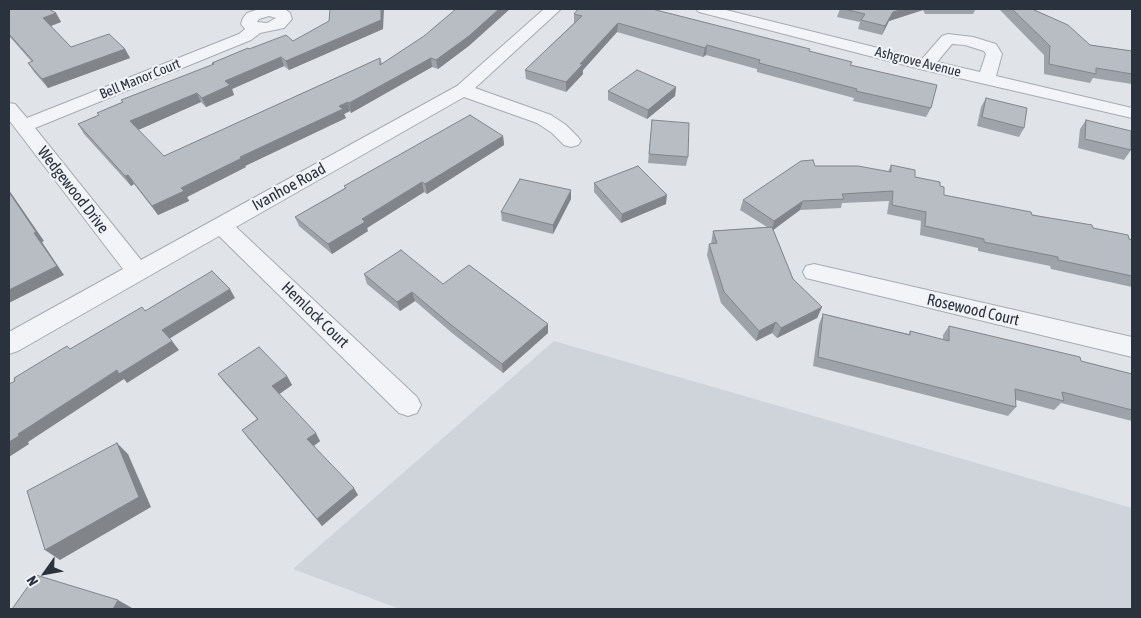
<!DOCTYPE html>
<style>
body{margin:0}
#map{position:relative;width:1141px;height:618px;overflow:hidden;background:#e0e4e8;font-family:"Asap Condensed",sans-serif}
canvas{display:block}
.frame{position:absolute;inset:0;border:10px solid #2a323e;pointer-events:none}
.north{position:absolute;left:20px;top:548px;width:50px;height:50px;-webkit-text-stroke:4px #f0f2f6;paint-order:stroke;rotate:238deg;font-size:14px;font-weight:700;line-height:20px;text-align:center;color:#2a323e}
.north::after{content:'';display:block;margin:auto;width:18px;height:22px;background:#2a323e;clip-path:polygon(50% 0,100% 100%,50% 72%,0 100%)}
</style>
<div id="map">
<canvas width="1141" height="618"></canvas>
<div class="frame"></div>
<div class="north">N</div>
</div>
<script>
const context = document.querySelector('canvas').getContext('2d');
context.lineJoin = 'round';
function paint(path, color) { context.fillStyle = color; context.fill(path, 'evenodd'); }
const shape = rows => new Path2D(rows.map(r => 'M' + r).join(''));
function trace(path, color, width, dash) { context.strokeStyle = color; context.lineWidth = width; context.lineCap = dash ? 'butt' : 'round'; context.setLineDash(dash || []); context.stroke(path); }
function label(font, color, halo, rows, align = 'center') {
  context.font = font + ' "Asap Condensed",sans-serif'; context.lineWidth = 4.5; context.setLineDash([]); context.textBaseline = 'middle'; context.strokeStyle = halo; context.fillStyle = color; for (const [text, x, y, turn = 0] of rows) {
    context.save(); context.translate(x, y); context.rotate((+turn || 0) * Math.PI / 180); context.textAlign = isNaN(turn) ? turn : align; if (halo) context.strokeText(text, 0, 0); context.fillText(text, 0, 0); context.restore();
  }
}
paint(shape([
 [554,341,1132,508,1132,609,400,609,293,569]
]), '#cfd3da');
const minor = shape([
 [259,9,285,9,290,13,292,19,284,28,260,33,251,40,35,128,141,260,457,86,544,9,561,9,475,88,551,115,566,125,578,137,581,141,578,145,571,147,564,145,552,133,537,123,464,97,236,227,417,397,421,405,417,413,408,416,399,413,219,236,18,351,9,354,9,332,123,269,9,120,9,103,15,104,27,118,239,34,245,29,241,24,243,18,247,13,259,9],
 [269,16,276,18,267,23,257,22,259,19,269,16],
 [696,9,722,9,922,59,942,36,948,34,973,37,996,44,1002,54,996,76,1132,108,1132,118,920,69,699,12,696,9],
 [952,44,965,45,984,51,986,54,980,72,937,62,952,44],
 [814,264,1132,337,1132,357,806,278,803,272,806,266,814,264]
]);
trace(minor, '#a6abb2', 2);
paint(minor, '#f3f4f7');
paint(shape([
 [9,9,56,13,61,22,51,26,71,47,125,49,130,58,48,88,34,72,28,63,32,62,9,36],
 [840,9,976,9,973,14,925,14,923,10,889,21,882,35,858,29,860,22,837,17],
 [999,9,1032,9,1090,45,1132,51,1132,84,1093,78,1090,83,1044,74,1044,55],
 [574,14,810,51,851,65,931,108,926,117,853,101,854,98,757,72,757,69,706,55,703,57,617,32,583,70,583,74,566,92,526,79,525,70,574,23],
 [383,29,289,70,284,66,232,89,234,95,206,107,201,102,138,130,164,156,380,58,382,64,470,45,438,69,432,67,351,113,350,111,344,114,346,118,245,166,246,167,187,197,189,201,158,215,134,184,131,186,84,134,78,124,99,116,97,113,122,102,121,100,213,65,212,63,249,49,293,41],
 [676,87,675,96,647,119,608,100,608,91],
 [986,98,1024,128,1019,137,977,126,981,107],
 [652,120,688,157,686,166,648,163],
 [1086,120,1131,150,1124,160,1078,148,1080,129],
 [503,136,504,145,427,194,424,192,367,228,368,231,332,254,299,226,295,217,345,188,344,186],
 [891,165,915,177,940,186,944,195,1093,228,1132,240,1132,287,1051,269,1050,266,978,251,978,248,920,235,921,221,887,214,889,201,842,203,841,208,800,210,773,229,793,279,822,307,817,318,777,338,772,333,756,341,721,303,707,255,709,244,711,244,713,231,767,227,740,210,743,200,815,166,888,172],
 [594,183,666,204,621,223,594,192],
 [571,199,553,234,502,221,501,212],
 [364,274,443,284,548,324,548,333,503,373,452,333,415,301,400,311,367,284],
 [823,314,909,334,910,331,943,340,943,335,949,326,1081,361,1132,374,1132,421,1061,403,1054,410,1016,400,1016,407,1008,416,813,366,819,324],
 [218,374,287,376,292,385,279,394,320,441,314,446,358,495,322,526,248,438,242,430,257,419,224,382]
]), '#9ea3a9');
paint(shape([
 [381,9,384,9,383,29,289,70,286,61],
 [499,9,510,9,470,45,438,69,436,60],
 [903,9,923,9,923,10,889,21,882,35,885,26,893,12],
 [56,13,61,22,48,27,43,18],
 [618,23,617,32,583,70,583,74,566,92,566,82,580,64],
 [707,45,706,55,703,57,705,48],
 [125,49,130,58,48,88,42,79],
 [281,57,284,66,232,89,234,95,206,107,202,98,225,81],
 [431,58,432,67,351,113,349,103],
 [676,87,675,96,647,119,648,110],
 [197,93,201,102,136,131,130,121],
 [348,102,350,111,344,114,346,118,245,166,246,167,187,197,189,201,158,215,152,206,181,188],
 [503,136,504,145,427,194,425,184],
 [128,175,134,184,131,186,125,176],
 [422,182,424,192,367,228,368,231,332,254,328,244,362,219],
 [9,190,44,241,42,242,64,275,9,303],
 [571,190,571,199,553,234,553,225],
 [667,195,666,204,621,223,622,214],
 [803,201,800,210,772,231,774,221],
 [230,289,235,298,169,339,162,330],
 [412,292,415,301,400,311,397,302],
 [822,307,817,318,777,338,781,328],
 [776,322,772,333,756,341,759,331],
 [548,324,548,333,503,373,502,364],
 [172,341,179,350,127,383,124,379,28,442,29,444,9,457,9,442,18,434,117,370],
 [287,376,292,385,278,395,272,386],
 [316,433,320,441,312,447,307,439],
 [117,443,128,454,151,507,60,560,45,550],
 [354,488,358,495,322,526,317,519],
 [118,600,132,608,131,609,113,609]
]), '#818489');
const building = shape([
 [9,9,49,9,56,13,43,18,71,47,109,34,125,49,42,79,28,63,33,61,9,34,9,9],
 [330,9,381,9,381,20,286,61,281,57,225,81,230,85,202,98,197,93,130,121,164,156,380,58,380,65,424,36,456,9,499,9,469,36,436,60,431,58,349,103,348,102,339,106,343,109,240,157,242,158,181,188,184,191,152,206,128,175,125,176,78,124,99,115,97,113,123,102,121,100,214,64,212,63,248,48,249,49,286,35,293,41,329,21,330,9],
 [578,9,652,9,810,49,809,51,852,62,850,65,937,85,931,108,856,91,857,89,759,63,760,60,707,45,705,48,618,23,580,64,583,64,566,82,525,70,582,16,574,14,578,9],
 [844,9,903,9,893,12,885,26,861,20,865,14,844,9],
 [1012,9,1032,9,1068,25,1090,45,1132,51,1132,74,1096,68,1096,74,1049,64,1050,46,1012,9],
 [637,70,676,87,648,110,608,91,637,70],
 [986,98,1027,108,1024,128,982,117,986,98],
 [470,115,503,136,425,184,422,182,362,219,365,222,328,244,295,217,346,188,344,186,470,115],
 [652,120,689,123,688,157,649,154,652,120],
 [1086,120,1131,131,1131,150,1085,139,1086,120],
 [813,160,815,166,858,166,891,172,891,165,915,170,915,177,940,182,940,186,944,187,944,195,1031,212,1032,215,1092,225,1093,228,1128,235,1129,239,1132,240,1132,276,1058,260,1058,257,984,242,984,239,925,226,926,212,892,205,893,191,842,194,844,199,803,201,774,221,743,200,801,161,813,160],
 [638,166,667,195,622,214,594,183,638,166],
 [520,179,571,190,553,225,501,212,520,179],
 [9,192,36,232,34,233,57,266,9,290,9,192],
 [772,227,793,279,822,307,781,328,776,322,759,331,724,292,709,244,717,243,713,231,772,227],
 [401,250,443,284,469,265,548,324,502,364,450,324,412,292,397,302,364,274,401,250],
 [212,271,230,289,162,330,172,341,119,374,117,370,18,434,19,436,9,442,9,384,15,381,14,378,67,346,70,349,142,307,145,311,212,271],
 [823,314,910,335,910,331,949,341,949,326,1080,357,1081,361,1132,374,1132,410,1062,392,1064,401,1015,389,1016,407,818,357,823,314],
 [259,347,287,376,272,386,316,433,307,439,354,488,317,519,242,430,258,419,218,374,259,347],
 [117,443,139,497,45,550,27,491,117,443],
 [36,575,118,600,113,609,12,609,36,575]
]);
paint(building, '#b8bdc4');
trace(building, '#818489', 1);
label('14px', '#2a323e', '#f0f2f6', [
 ["Ashgrove Avenue",918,62,14],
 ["Bell Manor Court",140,79,-22]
]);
label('16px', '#2a323e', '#f0f2f6', [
 ["Ivanhoe Road",289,187,-29],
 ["Wedgewood Drive",73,190,52],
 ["Rosewood Court",973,310,13],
 ["Hemlock Court",315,315,44]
]);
</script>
